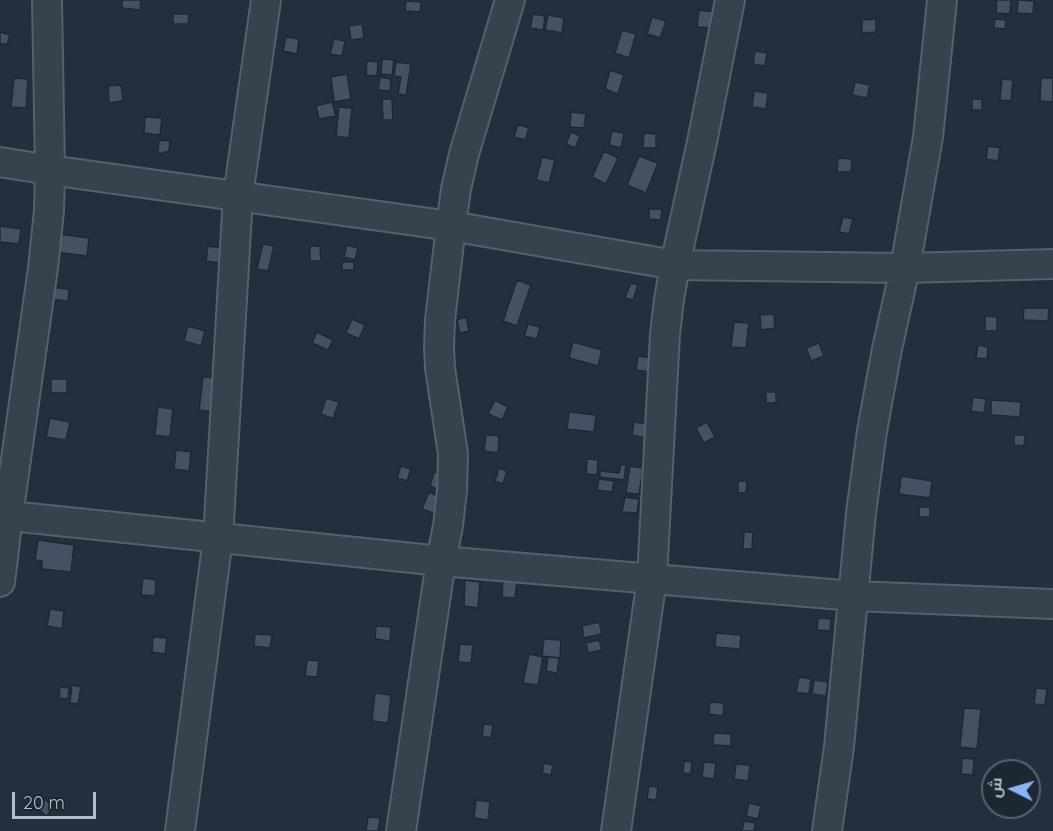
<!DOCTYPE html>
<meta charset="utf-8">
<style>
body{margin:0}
#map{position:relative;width:1053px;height:831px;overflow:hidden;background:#242f3e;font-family:Quicksand,Cairo,sans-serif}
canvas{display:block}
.north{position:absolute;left:981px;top:759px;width:60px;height:60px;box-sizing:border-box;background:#1d2633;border:2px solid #59626f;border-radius:50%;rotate:275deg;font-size:16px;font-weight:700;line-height:24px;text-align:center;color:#b4bcc9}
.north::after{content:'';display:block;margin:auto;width:21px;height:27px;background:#8ab4f8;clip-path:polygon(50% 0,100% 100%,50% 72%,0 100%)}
.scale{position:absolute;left:12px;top:792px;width:84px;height:27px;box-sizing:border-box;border:3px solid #b4bcc9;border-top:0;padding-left:8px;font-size:18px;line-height:21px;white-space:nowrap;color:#b4bcc9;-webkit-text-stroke:4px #1d2633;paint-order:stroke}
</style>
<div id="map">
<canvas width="1053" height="831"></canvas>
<div class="north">ش</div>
<div class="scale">20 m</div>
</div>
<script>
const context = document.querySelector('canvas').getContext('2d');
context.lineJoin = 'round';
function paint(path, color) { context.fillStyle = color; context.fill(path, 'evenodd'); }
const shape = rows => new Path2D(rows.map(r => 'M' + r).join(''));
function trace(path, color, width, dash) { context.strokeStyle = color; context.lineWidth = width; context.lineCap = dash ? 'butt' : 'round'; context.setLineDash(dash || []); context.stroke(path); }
const building = shape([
 [122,0,141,0,140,10,122,8,122,0],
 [997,0,1011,0,1010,14,996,13,997,0],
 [1018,0,1034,1,1033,14,1017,13,1018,0],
 [406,1,421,2,420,12,405,11,406,1],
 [699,10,715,12,713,28,697,27,699,10],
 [173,14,189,14,188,24,173,24,173,14],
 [533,14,545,16,543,30,530,28,533,14],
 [548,15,564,18,562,33,545,30,548,15],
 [652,17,666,21,660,38,647,34,652,17],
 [876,19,876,32,862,33,862,20,876,19],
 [995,19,1006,20,1005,29,994,28,995,19],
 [362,24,364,38,351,40,349,26,362,24],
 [622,30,636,34,629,58,615,53,622,30],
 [0,32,10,35,7,45,0,43,0,32],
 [286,37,299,39,297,54,283,51,286,37],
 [334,39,345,41,342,56,330,54,334,39],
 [755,51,767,53,765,66,753,64,755,51],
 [382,59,394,60,392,75,381,74,382,59],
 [367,61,378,62,377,76,366,75,367,61],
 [396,62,411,64,406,95,398,94,401,77,394,76,396,62],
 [610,70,624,75,618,94,605,89,610,70],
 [347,74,351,99,334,102,331,77,347,74],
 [380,77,391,79,390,91,378,90,380,77],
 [14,78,28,79,26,108,11,107,14,78],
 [1041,78,1053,78,1053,102,1040,101,1041,78],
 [1002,79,1013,80,1011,101,1000,100,1002,79],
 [855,82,870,85,867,98,852,95,855,82],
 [121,85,123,101,109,103,108,86,121,85],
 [754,91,768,93,766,109,752,107,754,91],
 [382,99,392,99,393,120,383,120,382,99],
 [972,99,982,99,982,110,972,110,972,99],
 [332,102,336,116,319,119,316,106,332,102],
 [339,107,352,108,349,138,336,136,339,107],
 [571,112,586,114,584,128,570,127,571,112],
 [145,117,162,118,160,135,144,133,145,117],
 [518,124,529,128,525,140,514,137,518,124],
 [612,131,624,133,621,148,609,145,612,131],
 [571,132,580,136,575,148,566,144,571,132],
 [644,133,656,134,656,148,643,148,644,133],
 [159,140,170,141,169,151,158,154,159,140],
 [988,146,1000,148,998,161,986,159,988,146],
 [604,151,618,158,606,184,592,177,604,151],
 [639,156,658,163,646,193,627,185,639,156],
 [542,157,555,160,549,183,536,180,542,157],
 [838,158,852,159,851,172,837,172,838,158],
 [649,209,662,209,661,220,649,219,649,209],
 [843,217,853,219,849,234,839,232,843,217],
 [0,226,21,229,19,244,0,242,0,226],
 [57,234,89,238,87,256,55,252,57,234],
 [263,244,274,246,268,271,257,269,263,244],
 [347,245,358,248,355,260,344,257,347,245],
 [208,246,222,248,220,263,206,261,208,246],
 [310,246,320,246,321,261,310,261,310,246],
 [342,262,354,262,354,270,342,270,342,262],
 [517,280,531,285,517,326,503,321,517,280],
 [631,283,638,285,633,300,625,298,631,283],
 [49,287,69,289,68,301,48,299,49,287],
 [1024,308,1049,308,1048,321,1023,320,1024,308],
 [774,314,775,328,761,330,760,315,774,314],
 [985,316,997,317,997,331,985,331,985,316],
 [466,317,469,331,460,333,457,320,466,317],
 [352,319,365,325,359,339,346,333,352,319],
 [734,322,749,323,746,348,731,347,734,322],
 [528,324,540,327,537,339,524,336,528,324],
 [188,326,205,331,201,346,184,341,188,326],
 [317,332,333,340,328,350,312,343,317,332],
 [573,342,602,350,598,366,569,358,573,342],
 [819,343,824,356,811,361,806,348,819,343],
 [978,345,988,347,987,359,976,358,978,345],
 [638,356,652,358,650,372,636,370,638,356],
 [203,377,216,378,213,412,199,410,203,377],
 [51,379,67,379,67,393,51,393,51,379],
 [766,392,776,392,776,403,766,403,766,392],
 [973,397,986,399,984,413,971,411,973,397],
 [326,398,339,402,333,419,321,414,326,398],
 [495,400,508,407,502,420,488,414,495,400],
 [991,400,1021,402,1020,417,991,415,991,400],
 [158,407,173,409,170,437,155,435,158,407],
 [569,412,596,415,594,432,567,429,569,412],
 [50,418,70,422,66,440,46,437,50,418],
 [634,422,647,424,644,438,632,435,634,422],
 [707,422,715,437,704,443,696,428,707,422],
 [486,435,499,436,498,453,484,451,486,435],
 [1014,435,1025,435,1024,446,1014,445,1014,435],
 [176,450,191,452,189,471,174,469,176,450],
 [587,459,598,460,597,475,586,474,587,459],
 [621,464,626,465,624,480,600,477,600,471,619,473,621,464],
 [401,466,411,469,407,481,397,478,401,466],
 [630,466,643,468,639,494,626,493,630,466],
 [499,468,507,471,503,484,495,481,499,468],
 [434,472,449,477,444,492,430,486,434,472],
 [901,476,932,481,930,498,899,494,901,476],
 [599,479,614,481,612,492,597,490,599,479],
 [738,481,747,481,746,493,738,493,738,481],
 [429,492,442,498,435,514,422,509,429,492],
 [625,497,639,499,637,513,622,512,625,497],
 [919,507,930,507,930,517,919,517,919,507],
 [744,532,753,532,752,549,743,549,744,532],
 [38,540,74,545,71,572,42,569,42,561,35,560,38,540],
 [143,578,156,580,155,596,141,595,143,578],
 [503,579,517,581,515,598,502,597,503,579],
 [465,580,480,582,478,608,464,606,465,580],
 [50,609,64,611,62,629,47,626,50,609],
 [818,618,831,619,830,631,817,630,818,618],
 [599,622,602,634,584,638,582,626,599,622],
 [376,626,391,627,390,641,375,639,376,626],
 [716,633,741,635,740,649,715,647,716,633],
 [255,634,272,635,270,648,254,646,255,634],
 [153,637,167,638,165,654,152,652,153,637],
 [544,639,561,640,560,658,542,656,544,639],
 [599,640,602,650,588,653,586,643,599,640],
 [460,644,473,645,471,663,458,662,460,644],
 [529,654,543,657,538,685,523,683,529,654],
 [548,657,559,658,557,673,546,671,548,657],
 [307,660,319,661,317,677,305,676,307,660],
 [799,677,811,679,809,694,796,692,799,677],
 [814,680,828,682,826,696,812,694,814,680],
 [72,685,81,687,78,704,70,703,72,685],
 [60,687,69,688,68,699,59,698,60,687],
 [1036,688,1047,689,1045,705,1034,704,1036,688],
 [375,693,391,695,388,723,372,721,375,693],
 [710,702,724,703,723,716,709,714,710,702],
 [964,708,981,709,977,749,960,747,964,708],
 [484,724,493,725,491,738,482,736,484,724],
 [714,733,731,734,731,746,713,745,714,733],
 [962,758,974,759,973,775,961,774,962,758],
 [684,761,692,762,691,774,683,773,684,761],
 [704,762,716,763,714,779,702,777,704,762],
 [544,763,553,765,551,775,542,773,544,763],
 [736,764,750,765,748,781,734,779,736,764],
 [649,786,658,787,656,800,647,799,649,786],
 [44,799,54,805,47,816,37,809,44,799],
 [476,800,490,802,488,820,474,818,476,800],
 [749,803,761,806,758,819,746,816,749,803],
 [368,817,380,818,378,831,366,831,368,817],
 [744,821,755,823,754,831,742,831,744,821]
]);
paint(building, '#455162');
trace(building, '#1f2835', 1.5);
const minor = shape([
 [0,162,50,170,451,226,675,265,905,268,1053,264],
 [0,515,441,561,854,596,1053,604],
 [0,582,8,516,43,268,49,211,50,170,47,0],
 [180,831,218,538,238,196,266,0],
 [401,831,441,561,448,526,452,490,453,454,440,368,439,347,440,320,451,226,456,189,464,154,510,0],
 [616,831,652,578,665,334,669,300,675,265,702,142,730,0],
 [827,831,839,747,861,513,872,431,887,349,905,268,928,137,942,0]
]);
trace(minor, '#565f6c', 32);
trace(minor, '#38414e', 28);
</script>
